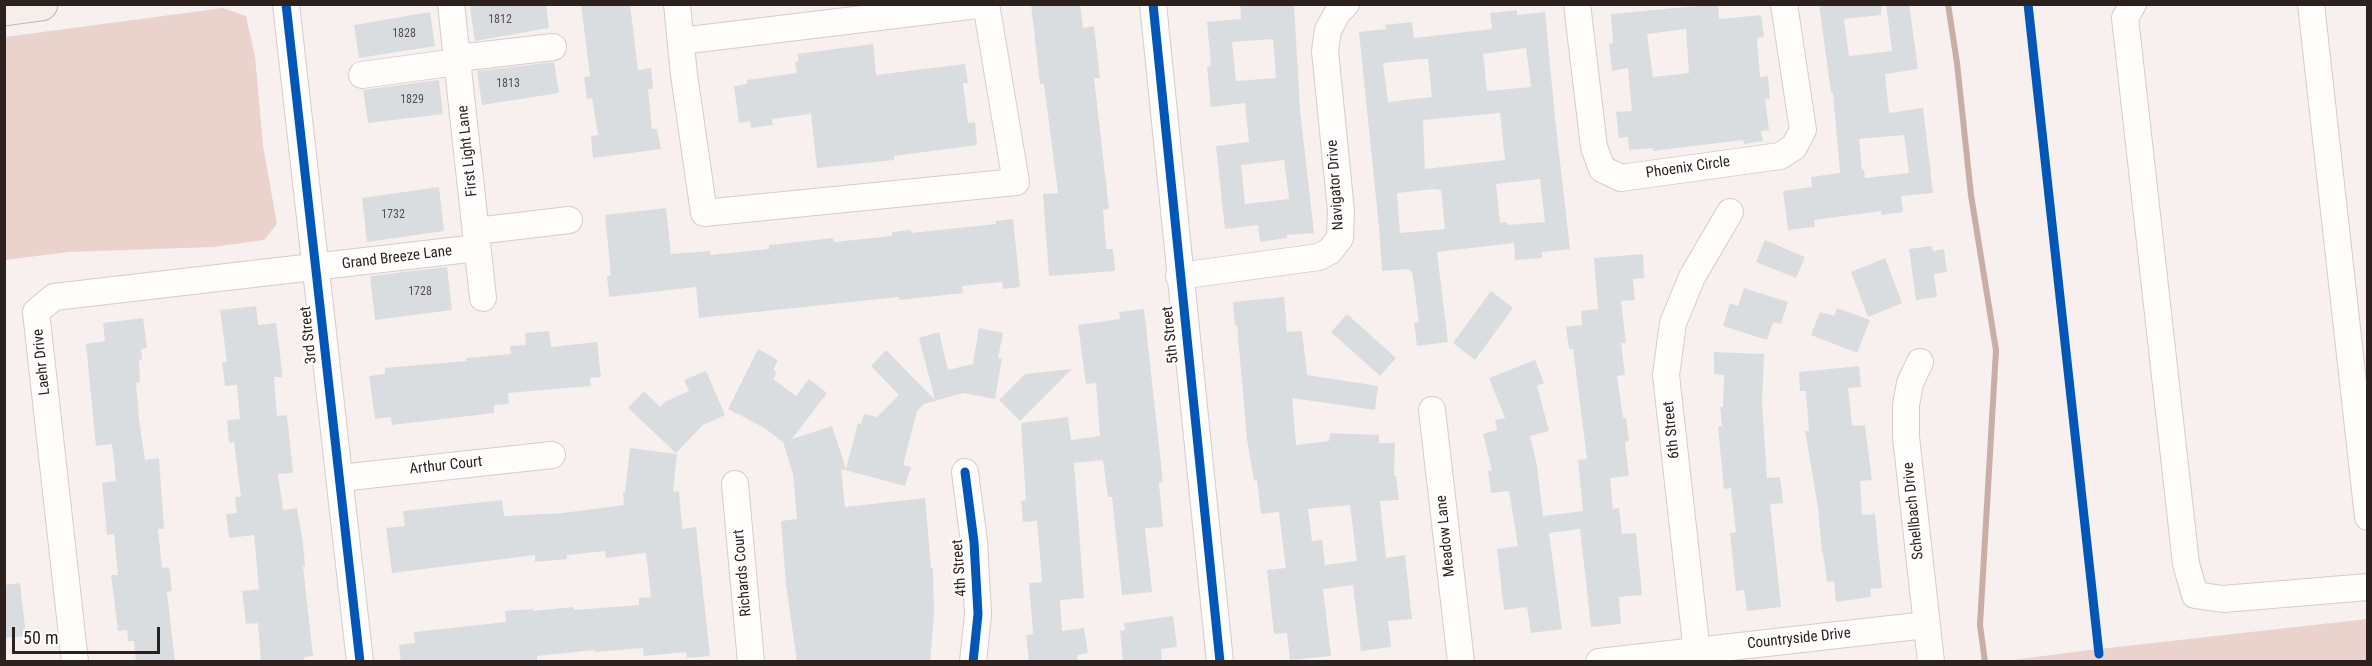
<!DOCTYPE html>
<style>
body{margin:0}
#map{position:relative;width:2372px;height:666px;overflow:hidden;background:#f8f0ee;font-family:"Roboto Condensed",sans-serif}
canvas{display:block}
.frame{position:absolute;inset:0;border:6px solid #2d211d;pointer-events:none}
.scale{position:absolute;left:12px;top:627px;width:148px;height:27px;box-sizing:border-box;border:3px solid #2d211d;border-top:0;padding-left:8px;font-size:18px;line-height:21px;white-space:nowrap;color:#2d211d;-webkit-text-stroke:4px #fff;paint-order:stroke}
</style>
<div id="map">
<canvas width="2372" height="666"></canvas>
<div class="frame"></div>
<div class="scale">50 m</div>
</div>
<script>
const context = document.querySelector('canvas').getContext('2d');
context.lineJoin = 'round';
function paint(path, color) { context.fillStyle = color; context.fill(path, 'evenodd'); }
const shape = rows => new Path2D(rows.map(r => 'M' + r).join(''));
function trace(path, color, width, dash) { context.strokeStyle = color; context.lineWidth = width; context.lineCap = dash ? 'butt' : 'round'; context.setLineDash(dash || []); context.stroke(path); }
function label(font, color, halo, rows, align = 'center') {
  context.font = font + ' "Roboto Condensed",sans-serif'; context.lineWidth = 4.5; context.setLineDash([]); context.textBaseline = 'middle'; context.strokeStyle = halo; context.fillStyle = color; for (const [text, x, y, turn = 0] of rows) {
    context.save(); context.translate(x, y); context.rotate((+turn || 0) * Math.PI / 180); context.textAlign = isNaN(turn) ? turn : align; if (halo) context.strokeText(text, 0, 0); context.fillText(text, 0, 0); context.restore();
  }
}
paint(shape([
 [223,8,246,16,255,56,263,146,277,224,264,240,213,247,69,252,5,260,5,37],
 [2367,619,2367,661,2006,661,2081,651]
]), '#ead3cc');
trace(shape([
 [1948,4,1957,63,1971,195,1996,350,1980,625,1985,662]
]), '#c8aea5', 6);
paint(shape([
 [487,4,546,4,549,28,475,41,470,7],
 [581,4,630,4,638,70,651,68,653,89,648,89,652,129,657,129,661,149,593,158,591,136,598,135,592,98,587,99,584,77,590,76],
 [1031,4,1080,4,1083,28,1094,26,1100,78,1094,78,1109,209,1103,210,1106,249,1113,249,1115,271,1049,276,1043,194,1058,193,1044,84,1040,84],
 [1240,4,1294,4,1300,110,1314,233,1287,235,1287,238,1260,242,1258,225,1225,229,1216,146,1249,142,1245,103,1211,107,1207,67,1211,66,1207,22,1241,19],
 [1273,39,1276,78,1236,81,1232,42],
 [1284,160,1289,199,1245,204,1241,165],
 [1718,4,1719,19,1761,15,1764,37,1757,38,1760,77,1768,76,1770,99,1765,99,1769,130,1761,131,1763,141,1744,144,1743,140,1653,151,1653,148,1629,150,1628,137,1619,138,1616,112,1632,111,1628,68,1612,71,1609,44,1613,43,1611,14],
 [1686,29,1689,73,1653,77,1647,34],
 [1819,4,1881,4,1881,15,1844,19,1849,56,1892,51,1886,4,1909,4,1918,69,1885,74,1889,113,1923,108,1933,193,1901,196,1903,212,1881,215,1881,211,1814,220,1815,227,1788,230,1783,191,1812,187,1811,177,1840,173,1833,93,1831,93],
 [1904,135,1909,173,1865,178,1864,170,1862,170,1859,139],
 [1517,10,1517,15,1545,12,1555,118,1570,249,1542,252,1542,258,1515,260,1514,243,1437,252,1448,342,1417,346,1414,323,1419,322,1412,271,1410,271,1409,269,1382,271,1379,227,1359,32,1386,29,1385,25,1412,22,1414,38,1492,29,1490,13],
 [1526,48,1531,87,1487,91,1483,54],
 [1421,59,1428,59,1432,97,1388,102,1383,63],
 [1500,113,1505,160,1425,169,1423,120],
 [1540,179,1545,222,1507,225,1507,222,1500,223,1496,184],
 [1434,189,1441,190,1445,229,1400,233,1397,193],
 [430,12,435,46,359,58,354,25],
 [873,44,876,75,965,64,968,83,963,83,968,123,975,122,977,145,894,156,894,160,817,168,811,114,772,119,773,125,751,128,750,121,739,123,734,86,747,84,747,80,797,73,795,62,799,61,797,54],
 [554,62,559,93,482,105,477,71],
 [439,80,443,114,368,123,363,90],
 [439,187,444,231,367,242,362,198],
 [666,208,671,254,710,251,710,255,769,249,769,245,833,238,834,242,892,236,892,232,911,230,911,233,996,224,995,221,1013,219,1020,287,1003,289,1002,282,962,286,963,293,899,300,899,297,699,318,696,287,609,297,607,276,611,275,605,215],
 [1765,240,1805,257,1796,278,1756,262],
 [1932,246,1933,251,1944,249,1947,272,1934,274,1937,297,1916,300,1909,249],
 [1643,254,1644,278,1633,279,1635,300,1621,301,1626,343,1621,343,1625,375,1617,376,1623,418,1626,418,1629,441,1625,442,1629,476,1610,478,1613,509,1619,508,1622,534,1636,533,1642,595,1619,597,1621,624,1591,627,1580,529,1549,533,1562,629,1531,633,1527,607,1504,610,1497,549,1518,546,1509,491,1491,493,1488,471,1492,470,1483,434,1497,430,1495,420,1505,418,1489,378,1535,360,1544,383,1537,386,1549,431,1530,436,1537,466,1543,516,1583,511,1578,460,1587,459,1573,349,1569,349,1566,327,1582,325,1581,311,1598,309,1594,258],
 [1885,258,1902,303,1868,317,1851,272],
 [447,267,452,310,375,320,370,276],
 [1744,288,1788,302,1781,324,1773,322,1767,340,1723,326,1730,303,1738,306],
 [1491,291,1513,308,1475,360,1453,343],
 [1284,297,1287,332,1302,331,1307,375,1378,386,1375,410,1292,398,1296,445,1329,441,1330,433,1379,435,1379,443,1395,443,1394,476,1396,476,1399,500,1380,501,1386,558,1405,555,1412,619,1388,621,1391,647,1361,651,1353,585,1323,589,1331,656,1290,660,1287,633,1274,634,1267,570,1286,568,1282,537,1279,512,1261,514,1257,480,1254,481,1247,439,1237,325,1235,326,1233,302],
 [1350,505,1357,561,1325,565,1322,540,1312,541,1308,509],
 [256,306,258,325,276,323,280,353,282,377,274,377,277,416,287,415,293,473,278,474,283,510,297,508,303,543,305,566,303,566,313,656,304,657,304,662,261,662,258,623,246,624,242,591,259,589,254,535,229,538,226,514,237,513,235,497,241,497,234,442,229,443,227,420,240,419,237,385,225,386,222,362,227,362,220,310],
 [1837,308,1870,320,1857,353,1811,335,1820,312,1834,316],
 [1144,309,1163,482,1159,483,1163,527,1145,528,1152,592,1122,595,1112,497,1108,497,1103,460,1074,463,1084,598,1060,600,1062,631,1084,628,1088,653,1077,655,1078,662,1029,662,1026,635,1033,634,1029,583,1042,582,1037,521,1023,522,1021,501,1026,500,1021,423,1068,417,1071,440,1100,436,1096,383,1086,384,1078,325,1120,319,1119,312],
 [1347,314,1396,358,1380,376,1331,332],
 [143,318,147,348,141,349,142,360,139,360,140,382,136,383,139,419,145,460,159,458,164,529,158,529,162,568,169,567,172,591,167,592,175,662,136,662,134,641,128,641,127,630,118,631,111,575,118,575,114,534,107,535,102,483,116,481,112,444,96,446,86,344,105,341,103,323],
 [979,328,1003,333,998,358,1002,359,995,399,963,393,924,404,917,411,903,465,911,467,905,486,841,469,845,507,925,498,931,568,933,568,934,615,930,662,797,662,786,585,781,521,797,519,793,474,783,442,763,427,728,409,758,349,778,360,773,370,777,372,773,379,796,396,809,379,827,393,792,439,832,426,846,469,858,423,861,424,864,414,877,417,899,395,871,366,886,350,935,400,919,338,939,332,948,370,973,364],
 [549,331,551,347,597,342,601,377,590,378,591,386,508,393,509,404,494,405,494,413,392,425,391,417,375,419,369,376,385,374,385,368,467,361,466,358,511,354,510,346,526,345,525,333],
 [1714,352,1764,354,1762,403,1767,478,1780,477,1783,503,1770,504,1781,607,1747,611,1744,590,1736,591,1730,533,1736,532,1731,488,1724,489,1718,427,1722,426,1720,407,1723,407,1724,375,1714,374],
 [1859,366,1861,387,1848,388,1852,426,1865,425,1872,480,1860,481,1862,515,1875,514,1882,588,1870,589,1871,597,1836,602,1834,581,1827,582,1823,553,1822,553,1818,507,1805,431,1809,431,1806,391,1800,391,1799,372],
 [1072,369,1020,421,999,400,1025,374],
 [706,371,725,415,703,425,676,453,628,408,644,391,660,407,665,402,689,391,684,380],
 [630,448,677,454,673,492,679,491,682,529,696,527,710,656,687,658,686,652,644,656,643,648,595,652,595,650,537,656,537,660,524,662,401,662,399,645,415,643,414,632,506,622,505,611,533,609,533,611,573,607,574,610,639,605,639,598,651,597,646,553,606,558,605,551,567,555,567,559,535,562,535,555,392,573,386,528,405,526,403,511,502,500,504,516,563,513,624,505,623,492,625,492],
 [20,583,26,636,4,638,4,585],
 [1173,616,1177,647,1161,649,1162,662,1123,662,1120,631,1125,630,1124,623]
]), '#dadde0');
const minor = shape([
 [286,4,360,662],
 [451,4,483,298],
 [677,4,684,75,704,213,1016,182,986,4,681,41],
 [1153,4,1220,662],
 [1577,4,1594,147,1602,169,1621,178,1780,156,1794,147,1803,130,1784,4],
 [2133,4,2125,18,2186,564,2195,595,2223,599,2368,587],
 [2311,4,2368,517],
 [362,75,449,63,458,58,553,47],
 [476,231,569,220],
 [1179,276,1319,257,1330,251,1340,238,1341,211,1325,51,1328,30,1338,12,1346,4],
 [1920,362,1910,383,1906,405,1906,437,1931,662],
 [1432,410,1461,662],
 [965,472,974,542,978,614,973,662],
 [340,478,552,455],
 [735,484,751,662],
 [75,662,36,312,54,297,477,248],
 [1599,662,1926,625],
 [1698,662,1666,375,1673,323,1692,277,1730,212]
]);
const major = shape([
 [4,9,41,4]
]);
trace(minor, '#d6cbc8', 28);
trace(major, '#c3b4af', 35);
trace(minor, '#fefdfc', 26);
trace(major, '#f5eeeb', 33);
trace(shape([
 [286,4,360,662],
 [1153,4,1220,662],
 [2028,4,2099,654],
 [965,472,974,542,978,614,973,662]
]), '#0057b8', 9);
label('12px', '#58504e', null, [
 ["1812",500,20],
 ["1828",404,34],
 ["1813",508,84],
 ["1829",412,100],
 ["1732",393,215],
 ["1728",420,292]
]);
label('15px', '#2d211d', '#fff', [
 ["First Light Lane",468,151,-96],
 ["Phoenix Circle",1688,168,-8],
 ["Navigator Drive",1336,185,-94],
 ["Grand Breeze Lane",397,258,-7],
 ["3rd Street",309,335,-96],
 ["5th Street",1171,335,-96],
 ["Laehr Drive",42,362,-96],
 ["6th Street",1672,430,-96],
 ["Arthur Court",446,466,-6],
 ["Schellbach Drive",1914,511,-96],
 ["Meadow Lane",1446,536,-96],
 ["4th Street",960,568,-94],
 ["Richards Court",743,573,-95],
 ["Countryside Drive",1799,639,-6]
]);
</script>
